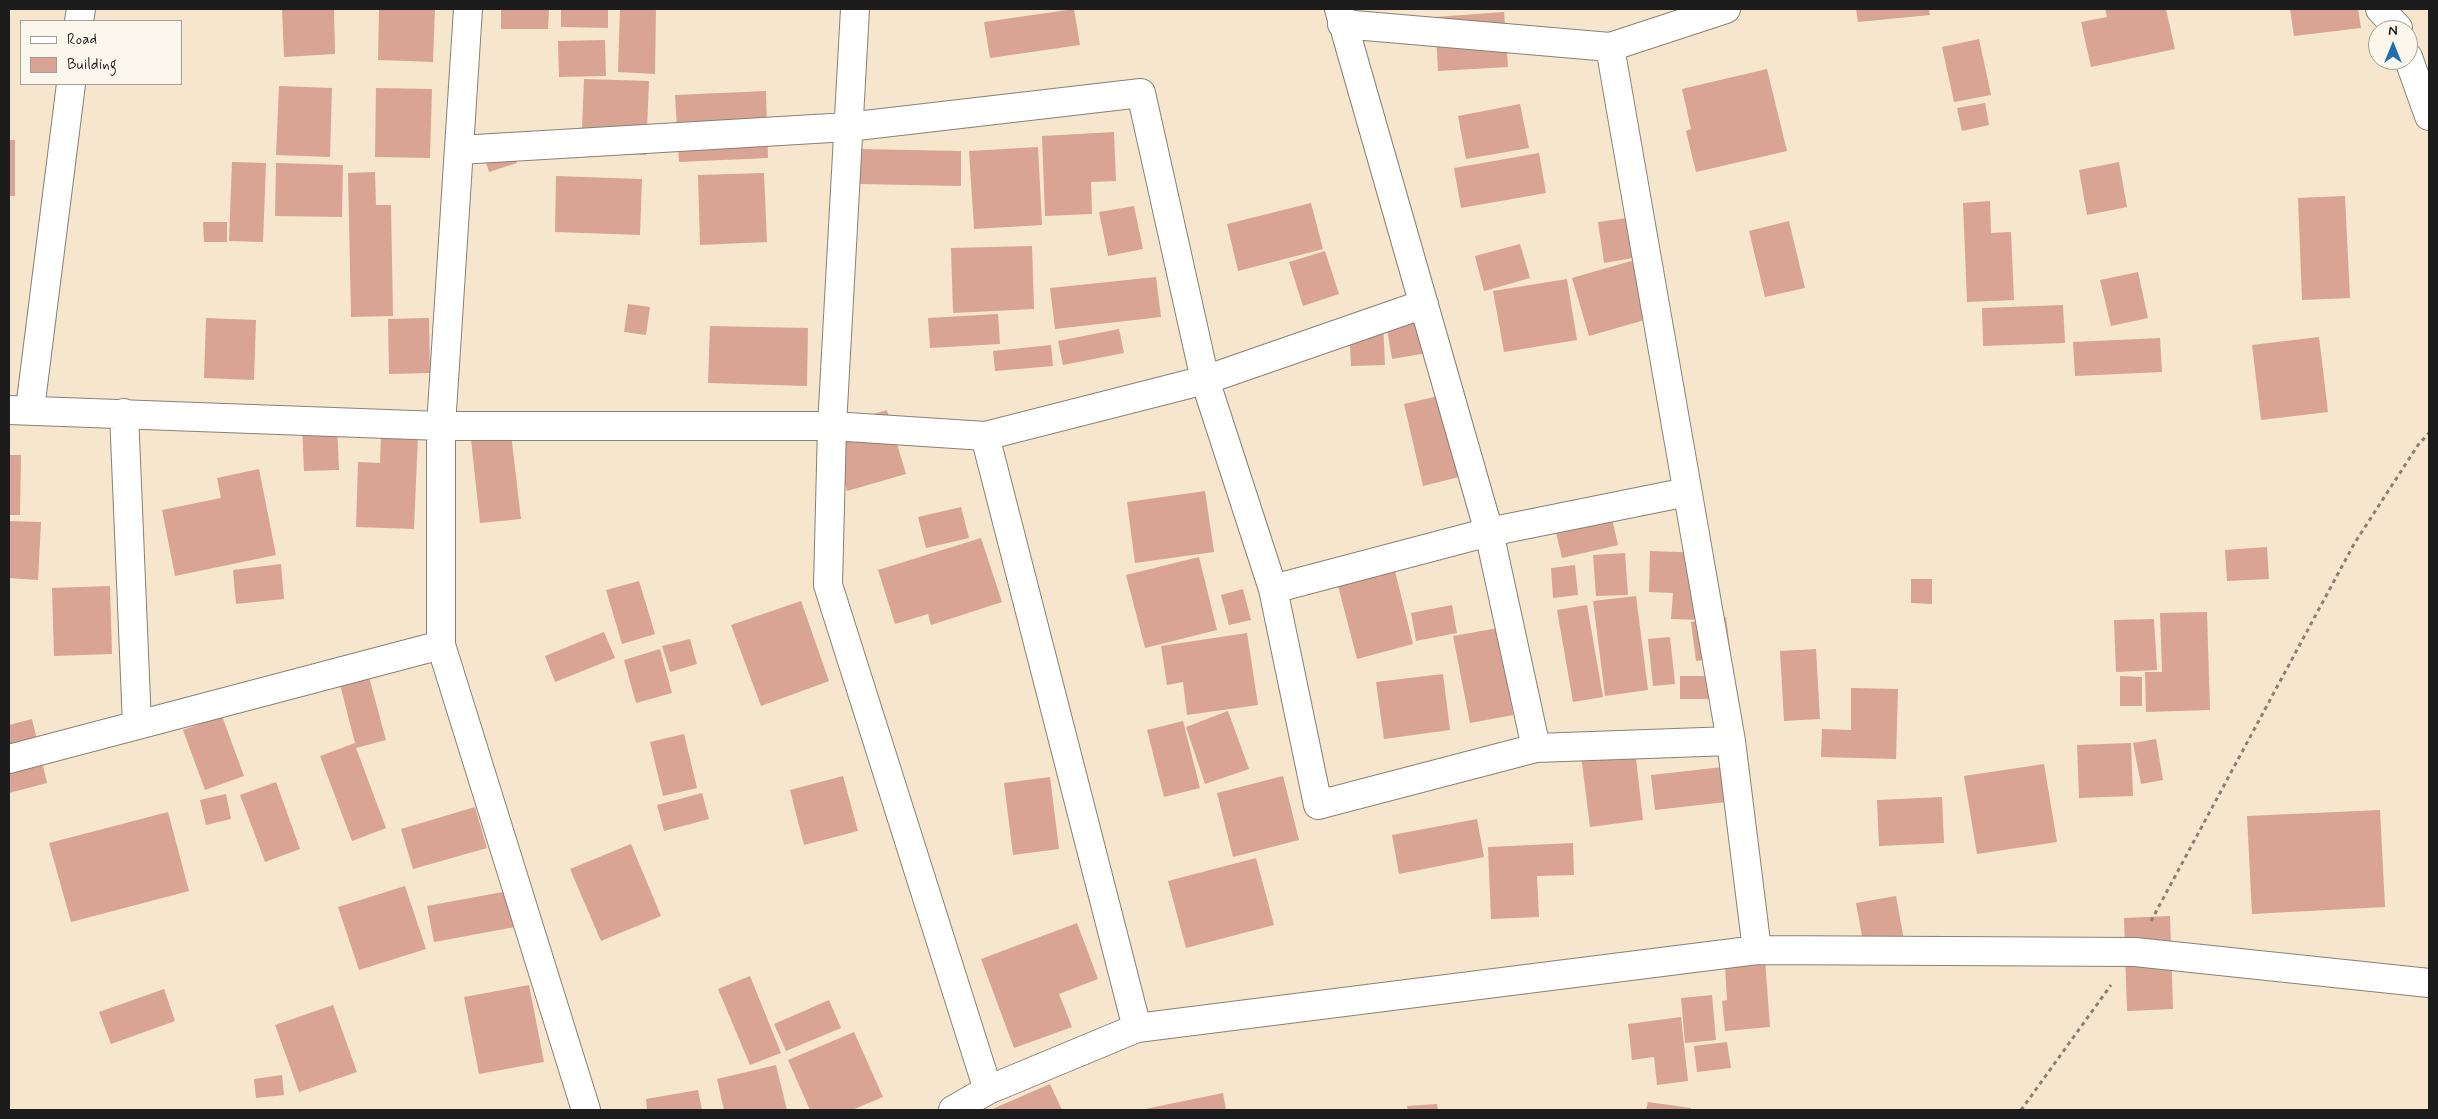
<!DOCTYPE html>
<style>
body{margin:0}
#map{position:relative;width:2438px;height:1119px;overflow:hidden;background:#f5e6cd;font-family:Mynerve,sans-serif}
canvas{display:block}
.frame{position:absolute;inset:0;border:10px solid #1c1c1c;pointer-events:none}
.legend{position:absolute;left:20px;top:20px;width:162px;height:65px;box-sizing:border-box;background:#fbf7ec;border:1px solid #a29f99;margin:0;padding:6px 9px;list-style:none;font-size:15px;color:#1c1c1c}
.legend li{display:flex;align-items:center;gap:10px;height:25px}
.legend b{width:25px;border:1px solid #a29f99}
.north{position:absolute;left:2368px;top:20px;width:50px;height:50px;box-sizing:border-box;background:#fbf7ec;border:1px solid #a29f99;border-radius:50%;rotate:0deg;font-size:14px;font-weight:700;line-height:20px;text-align:center;color:#1c1c1c}
.north::after{content:'';display:block;margin:auto;width:18px;height:22px;background:#1f6fb2;clip-path:polygon(50% 0,100% 100%,50% 72%,0 100%)}
</style>
<div id="map">
<canvas width="2438" height="1119"></canvas>
<div class="frame"></div>
<ul class="legend">
<li><b style="height:6px;background:#fff"></b>Road</li>
<li><b style="height:14px;background:#daa494"></b>Building</li>
</ul>
<div class="north">N</div>
</div>
<script>
const context = document.querySelector('canvas').getContext('2d');
context.lineJoin = 'round';
function paint(path, color) { context.fillStyle = color; context.fill(path, 'evenodd'); }
const shape = rows => new Path2D(rows.map(r => 'M' + r).join(''));
function trace(path, color, width, dash) { context.strokeStyle = color; context.lineWidth = width; context.lineCap = dash ? 'butt' : 'round'; context.setLineDash(dash || []); context.stroke(path); }
paint(shape([
 [282,9,334,9,335,54,284,57],
 [379,9,435,9,433,62,378,60],
 [501,9,549,9,548,29,501,29],
 [561,9,608,9,608,28,561,27],
 [620,9,656,9,655,74,618,72],
 [1074,9,1080,45,990,58,984,22],
 [1856,9,1929,9,1930,15,1858,22],
 [2105,9,2166,9,2175,49,2091,67,2081,22,2107,17],
 [2290,9,2358,9,2361,28,2294,36],
 [1504,12,1508,67,1438,71,1435,17],
 [1979,39,1991,95,1954,102,1942,47],
 [605,40,606,76,559,77,558,41],
 [1767,69,1787,151,1696,172,1686,131,1691,129,1682,89],
 [584,79,649,81,646,155,581,152],
 [279,86,332,88,330,157,276,155],
 [376,88,432,89,430,158,375,157],
 [766,91,768,158,679,162,675,95],
 [1985,103,1989,125,1962,131,1957,108],
 [1520,104,1529,148,1466,159,1458,116],
 [1114,132,1116,181,1091,182,1092,214,1045,216,1042,136],
 [9,140,15,140,15,196,9,196],
 [510,141,517,163,489,172,482,150],
 [1038,147,1042,225,974,229,969,151],
 [860,149,961,151,961,186,860,184],
 [1539,153,1546,193,1461,208,1454,168],
 [232,162,266,163,263,242,229,241],
 [2119,162,2127,207,2087,215,2079,170],
 [276,163,343,165,342,217,275,216],
 [375,172,376,205,391,205,393,316,351,317,348,173],
 [764,173,767,242,700,245,698,175],
 [556,176,642,179,640,235,555,232],
 [2345,196,2350,298,2302,300,2298,198],
 [1990,201,1991,233,2011,232,2014,300,1967,302,1963,203],
 [1311,203,1323,249,1238,271,1227,224],
 [1134,206,1143,249,1108,256,1099,212],
 [1627,218,1633,258,1604,263,1598,222],
 [1789,221,1805,288,1765,297,1749,231],
 [203,222,227,222,227,242,204,242],
 [1520,244,1530,278,1484,291,1475,256],
 [1032,246,1034,309,953,313,951,248],
 [1325,251,1339,294,1303,306,1289,262],
 [1638,259,1655,317,1589,336,1572,278],
 [2138,272,2148,318,2111,326,2100,280],
 [1156,277,1161,317,1055,329,1050,288],
 [1567,279,1577,340,1504,352,1493,291],
 [628,304,650,307,646,335,624,332],
 [2063,305,2065,343,1983,346,1982,308],
 [998,314,1000,344,930,348,928,318],
 [1433,315,1439,351,1392,359,1386,323],
 [206,318,256,320,254,380,204,378],
 [429,318,430,373,389,374,388,319],
 [1383,322,1385,365,1351,366,1349,323],
 [710,326,808,328,807,386,708,383],
 [1119,329,1124,353,1063,365,1058,341],
 [2319,337,2328,412,2261,420,2252,345],
 [2160,338,2162,372,2075,376,2073,342],
 [1051,345,1053,366,995,371,993,351],
 [1443,395,1463,476,1423,486,1404,404],
 [887,410,906,474,847,491,827,428],
 [337,424,339,470,304,471,302,425],
 [510,425,521,519,480,523,470,430],
 [381,434,418,435,414,529,356,527,358,462,380,463],
 [9,455,21,455,20,515,9,515],
 [259,469,276,555,175,576,162,510,221,498,217,478],
 [1205,491,1214,552,1135,563,1127,502],
 [961,507,969,538,926,548,918,517],
 [1610,510,1618,545,1562,558,1554,524],
 [9,521,41,522,38,580,9,578],
 [981,538,1002,602,931,625,928,614,895,624,878,570],
 [2267,547,2269,579,2227,581,2225,550],
 [1650,551,1706,553,1704,620,1671,619,1673,593,1649,592],
 [1625,553,1628,595,1596,596,1593,555],
 [1199,557,1217,630,1145,648,1126,575],
 [1393,563,1413,644,1357,659,1336,578],
 [281,564,284,599,236,604,233,570],
 [1575,565,1578,595,1553,598,1551,568],
 [1911,579,1932,579,1932,604,1911,603],
 [639,581,655,634,622,644,606,590],
 [110,586,112,654,54,656,52,588],
 [1243,589,1251,620,1229,625,1221,595],
 [1636,596,1648,690,1605,696,1593,601],
 [801,601,829,681,761,706,731,625],
 [1452,605,1457,633,1416,641,1411,613],
 [1587,605,1603,697,1573,702,1557,610],
 [2207,612,2210,710,2146,712,2145,672,2162,672,2160,613],
 [1726,617,1731,656,1696,661,1691,622],
 [2154,619,2157,670,2116,672,2114,620],
 [1498,628,1513,715,1470,723,1453,636],
 [604,632,615,658,555,682,545,656],
 [1247,633,1258,705,1187,715,1183,682,1167,685,1161,646],
 [1670,637,1675,684,1653,686,1648,639],
 [690,639,697,664,670,672,662,646],
 [660,649,672,693,636,703,624,660],
 [1816,649,1820,719,1784,721,1780,651],
 [366,666,386,740,356,748,386,828,352,841,320,756,355,743,337,673],
 [1443,674,1450,730,1384,739,1376,682],
 [1680,676,1714,676,1714,699,1680,699],
 [2120,676,2142,677,2142,706,2120,706],
 [1851,688,1898,689,1896,759,1821,757,1822,729,1851,730],
 [1228,711,1249,769,1205,784,1186,727],
 [222,716,244,776,205,790,183,730],
 [32,719,47,783,9,793,9,725],
 [1183,721,1200,788,1164,797,1147,730],
 [684,734,697,788,663,796,650,742],
 [2156,739,2163,780,2141,784,2133,743],
 [1634,741,1643,820,1590,827,1580,747],
 [2131,743,2133,796,2079,798,2077,745],
 [2044,764,2057,842,1977,854,1964,776],
 [1732,766,1735,801,1655,810,1651,775],
 [843,776,858,831,804,845,790,790],
 [1283,776,1299,840,1233,857,1217,793],
 [1050,777,1059,849,1013,855,1004,783],
 [276,782,300,849,265,862,240,795],
 [702,793,709,819,664,831,657,805],
 [226,794,231,819,206,825,200,800],
 [1942,797,1944,843,1879,846,1877,800],
 [475,807,487,848,413,869,401,829],
 [2380,810,2385,907,2252,914,2247,816],
 [168,812,189,891,71,922,49,843],
 [1477,819,1484,857,1399,874,1392,835],
 [1573,843,1574,875,1537,876,1539,917,1491,919,1488,847],
 [631,844,661,916,601,941,570,869],
 [1256,858,1274,925,1186,948,1168,881],
 [405,886,426,949,359,970,338,907],
 [508,891,515,927,434,942,427,906],
 [1896,896,1904,940,1864,947,1856,903],
 [2170,916,2173,1009,2127,1011,2124,918],
 [1077,923,1098,979,1059,994,1072,1027,1014,1048,981,959],
 [1764,946,1770,1027,1725,1031,1722,1001,1727,1000,1724,949],
 [750,976,781,1053,750,1065,718,989],
 [529,985,544,1062,479,1074,464,997],
 [164,989,175,1021,111,1044,99,1012],
 [1712,995,1716,1040,1685,1043,1681,998],
 [829,1000,841,1028,786,1051,774,1024],
 [333,1005,357,1072,299,1092,275,1025],
 [1681,1017,1688,1081,1657,1085,1654,1057,1632,1060,1628,1024],
 [854,1032,883,1097,852,1110,810,1110,788,1060],
 [1727,1042,1731,1068,1697,1072,1694,1046],
 [776,1065,787,1110,724,1110,717,1079],
 [282,1075,284,1095,256,1098,254,1079],
 [1050,1084,1062,1110,990,1110],
 [698,1090,702,1110,647,1110,646,1099],
 [1223,1093,1226,1110,1145,1110,1145,1109],
 [1648,1102,1691,1108,1691,1110,1646,1110],
 [1437,1104,1438,1110,1408,1110,1407,1106]
]), '#daa494');
const minor = shape([
 [468,9,441,426,441,645,586,1110],
 [855,9,832,426,828,585,988,1090],
 [1339,9,1489,532,1536,748],
 [2380,9,2398,28],
 [79,21,81,9],
 [1342,24,1610,47,1731,741,1757,950],
 [1610,47,1726,9],
 [2408,57,2429,116],
 [459,150,848,127,1141,93,1205,380,1273,589,1318,805,1536,748,1731,741],
 [30,409,71,84],
 [9,410,441,426,832,426,985,436,1205,380,1424,304],
 [124,413,137,725],
 [985,436,1137,1028],
 [1273,589,1489,532,1687,492],
 [9,759,441,645],
 [953,1110,988,1090,1137,1028,1757,950,2135,952,2429,983]
]);
trace(minor, '#888174', 30);
trace(shape([
 [2151,921,2354,544,2418,445,2429,433],
 [2021,1110,2111,985]
]), '#888174', 3, [4, 4]);
trace(minor, '#fff', 28);
</script>
